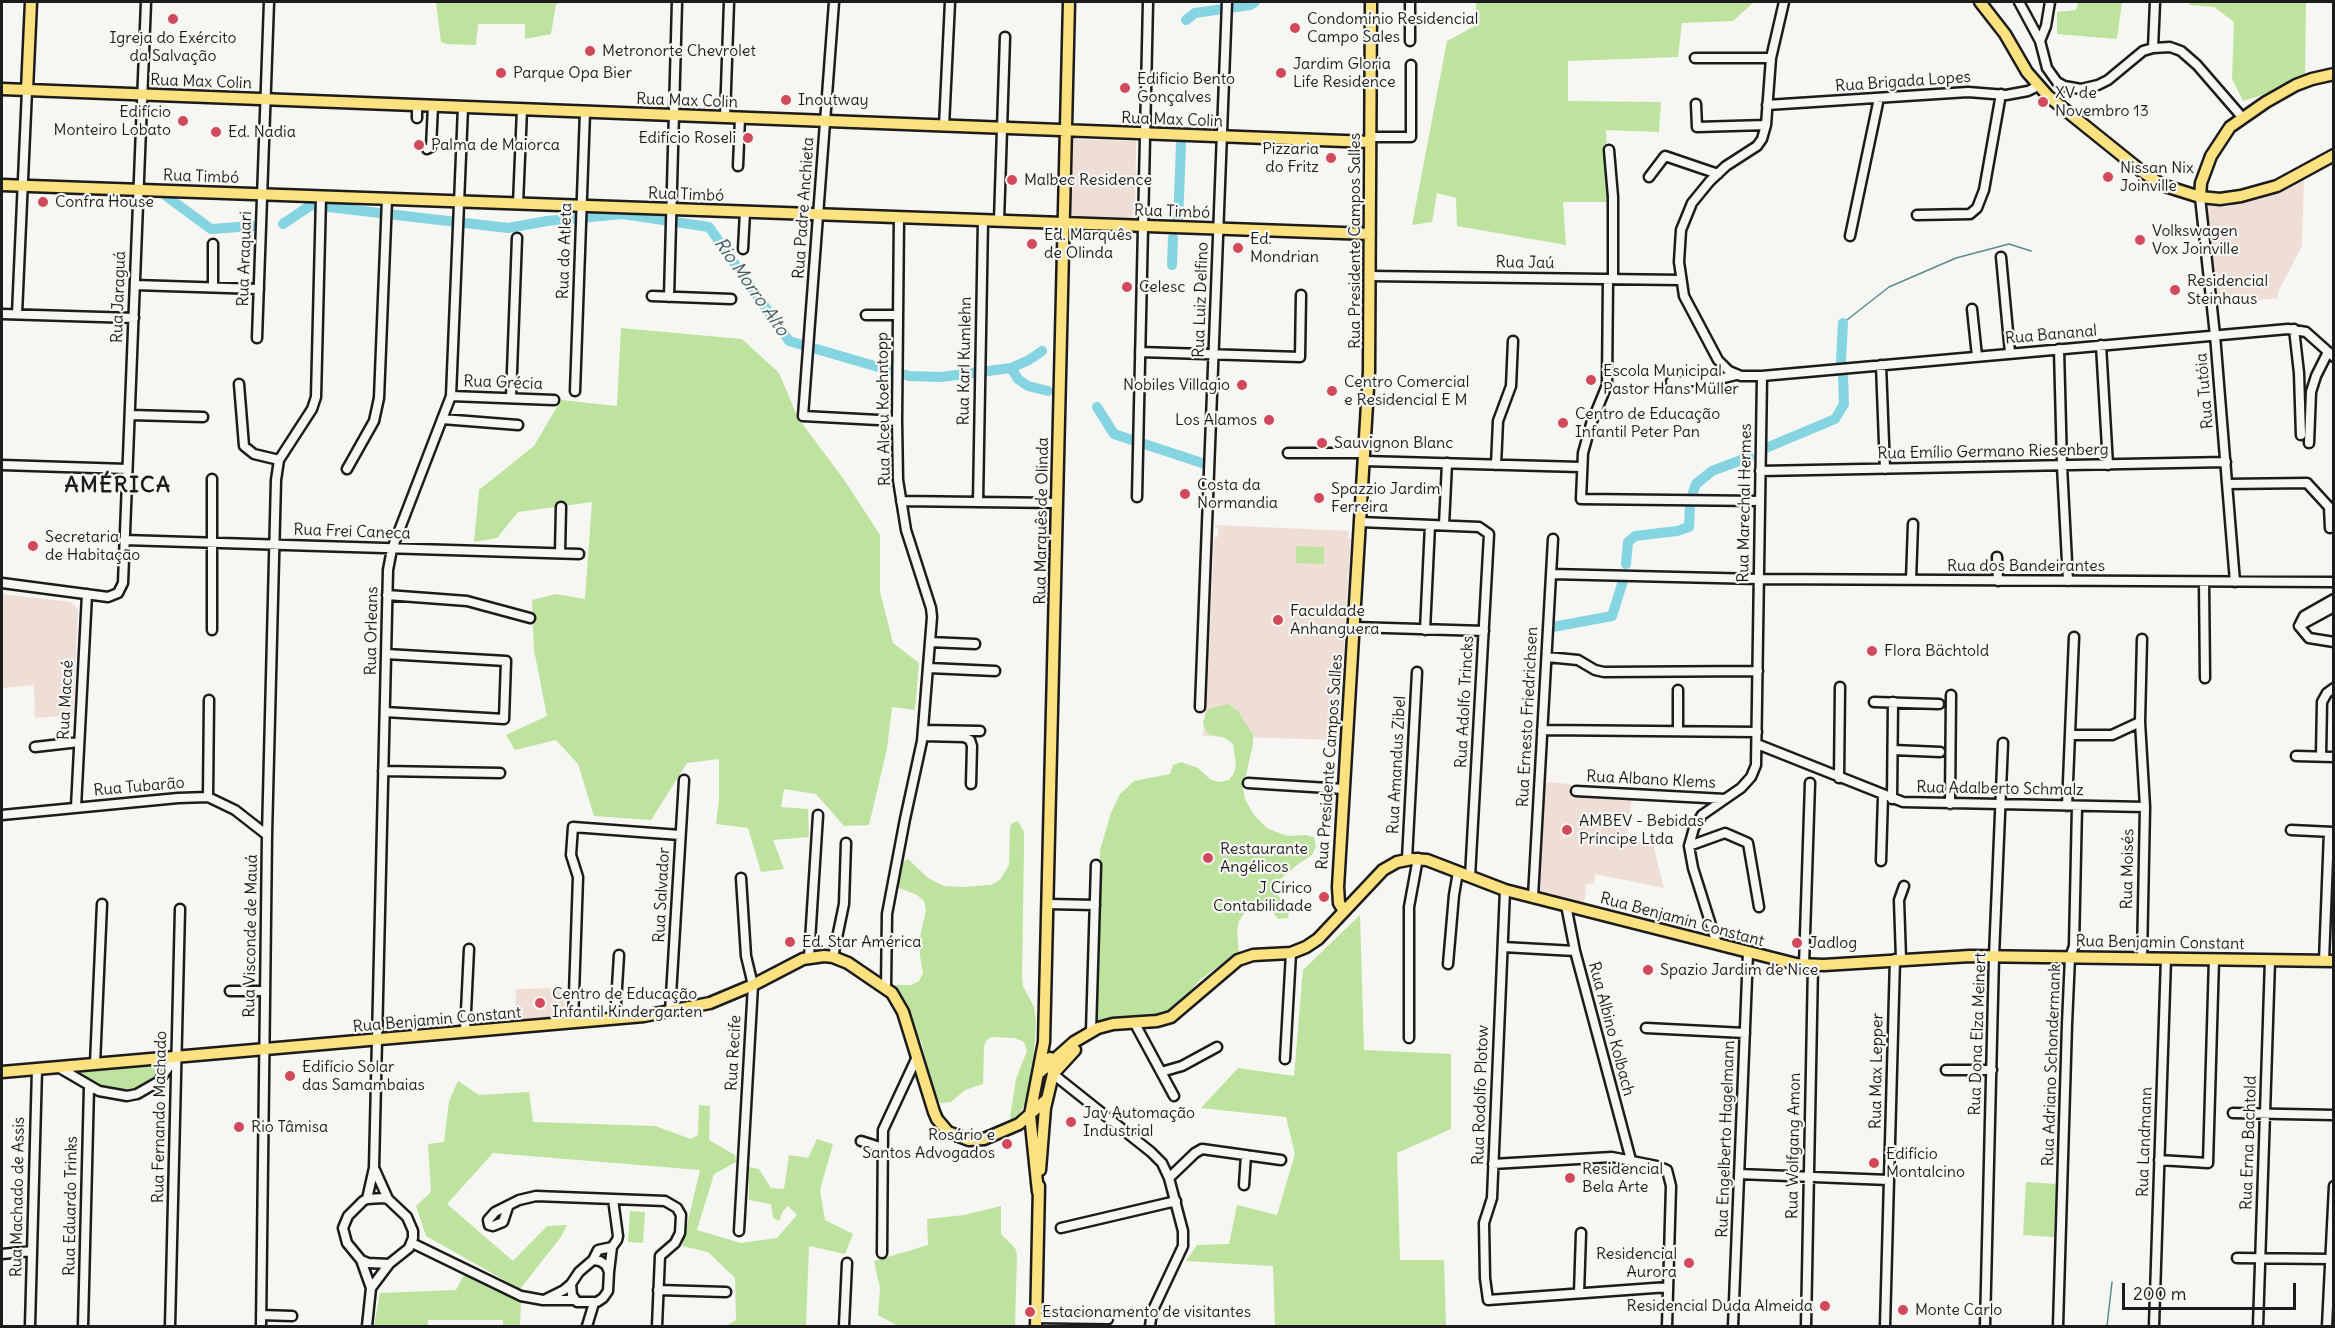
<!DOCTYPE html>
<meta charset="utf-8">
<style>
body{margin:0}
#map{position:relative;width:2335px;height:1328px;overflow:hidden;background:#f6f6f2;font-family:Delius,sans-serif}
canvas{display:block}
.frame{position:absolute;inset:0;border:3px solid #1c1c1c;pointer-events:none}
.scale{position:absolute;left:2122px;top:1283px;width:174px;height:27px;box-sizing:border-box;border:3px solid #1c1c1c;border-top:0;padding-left:8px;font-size:18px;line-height:21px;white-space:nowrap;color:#1c1c1c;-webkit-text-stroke:4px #f6f6f2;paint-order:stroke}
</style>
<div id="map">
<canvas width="2335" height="1328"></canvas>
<div class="frame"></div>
<div class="scale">200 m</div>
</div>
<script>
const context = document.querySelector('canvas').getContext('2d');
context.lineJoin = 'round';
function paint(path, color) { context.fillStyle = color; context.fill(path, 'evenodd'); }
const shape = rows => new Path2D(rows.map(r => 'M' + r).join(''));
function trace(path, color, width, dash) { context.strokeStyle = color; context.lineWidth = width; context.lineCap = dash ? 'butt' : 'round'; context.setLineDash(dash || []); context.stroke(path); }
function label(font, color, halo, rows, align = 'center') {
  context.font = font + ' Delius,sans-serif'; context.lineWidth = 4.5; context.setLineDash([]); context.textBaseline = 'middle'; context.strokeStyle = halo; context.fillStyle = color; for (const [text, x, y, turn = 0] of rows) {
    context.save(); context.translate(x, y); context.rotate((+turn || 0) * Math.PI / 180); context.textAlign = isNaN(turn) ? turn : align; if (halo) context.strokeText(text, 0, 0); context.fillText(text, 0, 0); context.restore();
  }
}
paint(shape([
 [1069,139,1136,141,1135,222,1068,220],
 [2304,179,2302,246,2278,292,2278,298,2214,305,2203,208,2206,206,2225,207,2266,197],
 [1215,525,1349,531,1348,538,1351,539,1338,740,1203,736,1208,678,1214,537,1218,537,1218,528,1215,527],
 [2,594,70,602,78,609,73,715,35,718,34,685,2,688],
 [1545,782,1571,784,1571,795,1632,798,1626,843,1652,841,1664,888,1595,874,1594,884,1586,884,1584,904,1537,893],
 [565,988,564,1018,515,1022,516,989]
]), '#eeded5');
paint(shape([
 [436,2,565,2,556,4,551,34,525,39,525,24,478,24,476,45,446,44,441,42],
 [1476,2,1754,2,1733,21,1682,23,1678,57,1568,61,1568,101,1661,102,1659,132,1606,130,1609,202,1563,202,1566,245,1457,226,1456,198,1437,193,1432,222,1412,225,1447,41,1475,26],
 [2078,2,2122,2,2117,39,2057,34,2057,12,2076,10],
 [2190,2,2306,2,2305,75,2276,91,2243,101,2232,79,2234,22,2214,7,2189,5],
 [621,328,742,339,779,373,798,418,845,481,880,535,880,592,893,643,919,663,915,710,892,707,887,749,869,825,844,826,816,794,784,789,781,807,808,809,809,837,773,840,784,869,761,872,748,828,716,824,719,800,719,759,687,763,651,820,594,816,578,764,556,740,515,750,506,735,547,716,534,650,532,600,556,594,585,599,592,502,518,512,497,538,474,542,479,490,534,446,561,400,617,406],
 [1296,546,1324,547,1324,564,1296,563],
 [1228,704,1238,711,1253,735,1253,744,1243,789,1245,799,1254,815,1267,828,1279,833,1288,836,1305,835,1314,837,1316,846,1312,855,1297,865,1276,883,1277,895,1290,909,1288,918,1278,919,1267,905,1257,903,1249,906,1239,921,1237,930,1239,952,1201,979,1176,1007,1159,1016,1111,1019,1096,1022,1100,850,1111,813,1120,794,1134,781,1170,774,1173,765,1181,762,1198,768,1211,780,1220,782,1229,780,1234,773,1236,764,1233,744,1225,738,1208,734,1204,727,1203,722,1208,709],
 [1018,821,1024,832,1024,845,1022,977,1023,986,1034,1007,1036,1021,1033,1071,1029,1095,1018,1117,1011,1119,1010,1117,1016,1079,1027,1051,1024,1042,1015,1038,991,1037,986,1041,984,1047,983,1084,965,1090,951,1102,941,1103,934,1097,922,1044,896,994,895,985,911,985,919,981,923,973,920,956,920,937,926,910,924,901,917,895,899,888,899,870,904,861,908,859,928,878,944,886,962,887,991,885,1000,880,1009,865,1010,828,1011,824],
 [1360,915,1364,1050,1451,1054,1451,1129,1397,1153,1400,1260,1444,1260,1446,1326,1275,1326,1273,1266,1186,1261,1197,1245,1229,1244,1237,1205,1277,1215,1295,1154,1286,1117,1201,1108,1238,1068,1294,1076,1303,970],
 [162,1064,160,1072,150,1084,134,1091,123,1092,93,1084,85,1078,80,1069],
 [458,1081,479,1095,529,1092,533,1122,655,1126,691,1139,698,1135,699,1105,710,1106,709,1140,735,1155,736,1162,714,1174,697,1230,741,1243,777,1238,797,1215,788,1206,783,1211,779,1221,773,1218,771,1204,749,1200,749,1167,759,1169,771,1188,784,1189,789,1155,808,1158,817,1139,833,1144,820,1190,825,1220,853,1234,845,1254,809,1246,806,1326,726,1326,736,1320,735,1278,708,1252,682,1246,700,1170,493,1153,447,1204,513,1261,547,1226,567,1225,561,1237,520,1289,426,1236,416,1206,431,1192,428,1144,444,1142,449,1101],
 [2026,1182,2056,1184,2054,1237,2023,1235],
 [1001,1206,1001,1234,1015,1248,1017,1255,1015,1326,898,1326,878,1315,880,1288,874,1261,928,1245,927,1219,964,1215],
 [630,1211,645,1212,643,1243,628,1242],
 [466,1271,521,1300,520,1325,523,1326,503,1326,503,1320,428,1320,428,1326,374,1326,380,1293,456,1290]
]), '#bee39e');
trace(shape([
 [1843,323,1889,287,1956,258,2009,244,2031,251],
 [2107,1326,2112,1282]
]), '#5b8a93', 1.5);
trace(shape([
 [1186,20,1195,13,1250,5,1255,2],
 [166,196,211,229,253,226],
 [1178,223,1181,144],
 [283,224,311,205,508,228,547,221,623,214,709,227,789,341,909,376,941,377,1011,368,1029,360,1042,351],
 [1172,265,1173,238],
 [1841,361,1843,323],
 [1011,368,1018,379,1028,386,1048,391],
 [1097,407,1114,434,1205,464],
 [1766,448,1835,419,1844,404,1843,376],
 [1693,492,1696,484,1712,471,1749,457],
 [1626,564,1628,542,1635,536,1677,531,1689,527,1690,506],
 [1553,627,1612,616,1623,581]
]), '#85d4e2', 10);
const minor = shape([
 [834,2,803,416,897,421],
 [1410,2,1410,41],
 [1784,2,1771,58,1766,125,1762,139,1757,146,1726,166,1710,181,1692,203,1681,230,1679,262,1684,296,1718,360,1729,371,1741,376,1762,376,2288,329,2306,332,2334,357],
 [2019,2,2040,41,2047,68,2057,82,2064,86,2081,89,2098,85,2108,80,2143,51,2153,48,2170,47,2181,51,2197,65,2242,117],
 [2040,41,2046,26,2050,2],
 [2153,48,2155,2],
 [1695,58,1771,58],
 [1696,104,1697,127,1766,125],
 [417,105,417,118],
 [1767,105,1968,92,2006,95,2028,91,2038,86],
 [725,117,729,2],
 [944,126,950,2],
 [1371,137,1411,137,1411,65],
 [427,149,431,147,433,106],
 [1609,150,1613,197,1613,279],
 [738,166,740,118],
 [1649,177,1665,156,1718,174],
 [2200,197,2215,335,2235,582],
 [518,204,522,109],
 [1917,215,1970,214,1977,208,1984,190,2001,94],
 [999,221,1005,37],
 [1850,236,1879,98],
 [743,249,745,212],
 [2001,257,2010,353],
 [1370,276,1681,280],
 [1608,279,1607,385,1591,424,1583,453,1581,499,1760,501],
 [135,285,259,289],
 [213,287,213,244],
 [652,296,731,299],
 [669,297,677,2],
 [1972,309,1977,356],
 [2,314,134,318],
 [17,314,27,90],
 [866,315,898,315],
 [2294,329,2299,373,2301,435],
 [257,338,269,2],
 [2101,345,2108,465],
 [2059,349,2062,466,2068,581],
 [1140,352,1300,357,1301,295],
 [1881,365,1885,469],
 [1671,382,1715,380,1736,375],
 [239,384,244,446,254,454,279,460],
 [575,391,585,112],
 [451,396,554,400],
 [511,398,517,238],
 [130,415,203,417],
 [442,419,518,425],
 [2309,443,2311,392,2316,376,2328,352],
 [1288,453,1364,453],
 [1364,461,1580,467],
 [2,465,127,469],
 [1496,465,1498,421,1511,386,1513,341],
 [347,469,374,421,379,398,387,199],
 [1760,471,2226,462],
 [212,479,212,630],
 [2227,484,2307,483,2329,507,2330,528],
 [1137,497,1148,2],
 [901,501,1057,503],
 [978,502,983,220],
 [1360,522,1479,527,1489,534,1470,877],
 [1444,525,1447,463],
 [124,540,579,554],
 [560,553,561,507],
 [1997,557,1998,581],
 [1551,574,1758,579,2334,582],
 [1911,580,1913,524],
 [2204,582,2205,678],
 [2,583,108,597,118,593,123,583,146,2],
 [387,595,467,601,530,618],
 [2299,626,2304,616,2334,599],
 [2299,626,2309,638,2334,642],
 [2299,626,2334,607],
 [1354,627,1484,631],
 [1425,630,1430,525],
 [930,642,975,644],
 [1547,657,1578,660,1595,670,1604,672,1758,671],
 [929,668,995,671],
 [1678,690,1678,731],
 [1874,702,1939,704],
 [1200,707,1227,2],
 [385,712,504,719,506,661,386,654],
 [923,730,980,731],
 [1542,730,1757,732],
 [2070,735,2112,735,2140,722],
 [923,736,964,737,970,740,972,746,971,784],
 [1757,744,1903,802,2145,807],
 [35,747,79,742],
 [1893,750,1940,752],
 [2296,756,2334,757],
 [2321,756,2322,702,2327,693,2334,688],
 [383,771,500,773],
 [1839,778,1840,687],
 [1248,783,1344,789],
 [1576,791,1725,799],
 [208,797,209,700],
 [1892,799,1893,702],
 [1950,804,1951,695],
 [2067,806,2074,637],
 [76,807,87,594],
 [2,815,178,798,208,797,235,810,267,835],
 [2291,830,2333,832],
 [1689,846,1725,833,1748,843,1759,907],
 [1407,859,1417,672],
 [1881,861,1883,796],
 [1505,890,1492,1198,1484,1223,1485,1278,1488,1300,1668,1287],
 [1533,897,1553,539],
 [1048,904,1095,905],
 [1566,905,1575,951,1631,1160],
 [1717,944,1693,868,1689,846,1694,828,1702,815,1741,788,1751,777,1756,765,1762,376],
 [1503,947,1575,951],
 [809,957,818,815],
 [833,957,844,904,846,843],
 [2142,958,2145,807,2140,722,2142,639],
 [1901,959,1899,900,1904,886],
 [2324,961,2329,832],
 [1448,964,1454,895,1458,872],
 [1804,965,1810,783],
 [886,988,887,914,905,819,922,741,932,617,931,608,906,530,898,480,897,421,899,217],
 [230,991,265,991],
 [670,1012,684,780],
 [615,1019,619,955],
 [1134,1022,1174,1096],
 [573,1023,578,877,571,855,573,827,680,835],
 [1646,1028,1745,1033],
 [1091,1031,1096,865],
 [465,1032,469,949],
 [1409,1038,1409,907,1418,858],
 [1285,1059,1291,953],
 [95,1064,102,904],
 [58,1067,99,1091,127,1096,137,1094,158,1082,176,1057],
 [1946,1070,1992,1070],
 [1161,1072,1182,1066,1217,1047],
 [1053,1074,1151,1152,1162,1163,1169,1178,1183,1231,1183,1246,1152,1312,1150,1326],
 [2233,1113,2334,1115],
 [861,1141,883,1148],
 [2159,1160,2208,1163,2214,959],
 [1493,1164,1612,1157,1657,1166,1667,1170,1671,1186,1667,1326],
 [375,1170,388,1199],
 [1739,1174,1889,1180],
 [1169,1178,1195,1153,1202,1149,1281,1160],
 [1244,1185,1246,1155],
 [383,1198,388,1199,407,1217,413,1231,413,1238,409,1248,389,1264,368,1263,361,1260,347,1243,343,1228,348,1216,363,1201,367,1199,383,1198],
 [367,1199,374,1168,388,570,392,549,451,396,463,107],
 [508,1207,503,1222,493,1226,489,1225,488,1220,495,1212,519,1200,536,1196,665,1201,677,1208,681,1215,680,1233,675,1243,660,1256,657,1326],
 [1061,1228,1176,1201],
 [739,1231,753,985,746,956,741,878],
 [412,1243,521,1296,543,1300,575,1300],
 [882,1253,883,1130,917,1057],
 [2,1254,32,1251],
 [2237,1258,2330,1259],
 [361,1260,371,1288,367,1326],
 [593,1260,600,1261,606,1265,609,1272,608,1291,603,1298,597,1302,577,1302,572,1295,571,1284,579,1272,593,1260],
 [593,1260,598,1250,612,1247],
 [609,1272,612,1247,617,1240,618,1236,613,1199],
 [371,1288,389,1264],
 [658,1290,726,1292],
 [1579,1293,1581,1233],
 [546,1299,564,1290,571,1284],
 [261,1315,292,1316],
 [1036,1318,1108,1319],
 [30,1326,37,1069],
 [83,1326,89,1087],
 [170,1326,180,909],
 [261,1326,267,835,276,480,279,460,312,409,316,397,321,197],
 [587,1326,594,1303],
 [844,1326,847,1263],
 [1733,1326,1748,953],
 [1806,1326,1813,965],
 [1885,1326,1895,959],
 [1985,1326,1994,956,2003,743],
 [2058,1326,2067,1024,2070,957,2074,946,2077,806],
 [2154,1326,2166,958],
 [2258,1326,2270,960],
 [2327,1326,2334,1186]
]);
const major = shape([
 [1980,2,2005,34,2027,72,2048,96,2140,170,2162,185,2200,197,2220,199,2241,196,2277,186,2334,155],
 [2,89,1370,142],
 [27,90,31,2],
 [2,185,1370,234],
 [2200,197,2201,183,2211,156,2230,127,2266,102,2296,85,2312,79,2334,74],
 [1344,911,1339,903,1338,887,1369,371,1371,2],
 [2,1072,644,1016,710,1003,753,985,803,959,824,956,833,957,848,963,892,993,903,1012,934,1112,937,1119,948,1132,969,1140,984,1139,1019,1124,1047,1099],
 [1038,1074,1074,1042,1098,1028,1113,1024,1157,1021,1171,1017,1238,960,1253,955,1291,953,1306,947,1318,939,1383,870,1397,862,1412,859,1427,860,1505,890,1796,964,1824,965,1970,956,2334,961],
 [1053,1074,1075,1050],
 [1040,1170,1045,1108,1053,1074,1050,1058],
 [1038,1192,1030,1115,1044,1042,1069,2],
 [1036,1326,1039,1186]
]);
trace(minor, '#1c1c1c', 13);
trace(major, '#1c1c1c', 15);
trace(minor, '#f6f6f2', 8);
trace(major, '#fbe180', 10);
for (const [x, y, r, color] of [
 [173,19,6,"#d1495b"],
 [1295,28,6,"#d1495b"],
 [590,51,6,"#d1495b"],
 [501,73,6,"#d1495b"],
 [1281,73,6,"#d1495b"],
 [1125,88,6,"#d1495b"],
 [786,100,6,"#d1495b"],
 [2043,102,6,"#d1495b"],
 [183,121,6,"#d1495b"],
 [216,132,6,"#d1495b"],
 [748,138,6,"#d1495b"],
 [419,145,6,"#d1495b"],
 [1331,158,6,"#d1495b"],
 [2108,177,6,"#d1495b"],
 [1012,180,6,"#d1495b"],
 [43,202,6,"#d1495b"],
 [2140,240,6,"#d1495b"],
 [1032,244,6,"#d1495b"],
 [1238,248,6,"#d1495b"],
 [1127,287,6,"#d1495b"],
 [2175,290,6,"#d1495b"],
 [1591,380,6,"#d1495b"],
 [1242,385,6,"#d1495b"],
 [1332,391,6,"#d1495b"],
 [1269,420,6,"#d1495b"],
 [1563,423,6,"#d1495b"],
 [1322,443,6,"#d1495b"],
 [1185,494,6,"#d1495b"],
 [1319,498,6,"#d1495b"],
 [33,546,6,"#d1495b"],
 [1278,620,6,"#d1495b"],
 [1872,651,6,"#d1495b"],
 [1567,830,6,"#d1495b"],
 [1208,858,6,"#d1495b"],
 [1324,897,6,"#d1495b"],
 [790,942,6,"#d1495b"],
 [1797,943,6,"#d1495b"],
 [1648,970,6,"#d1495b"],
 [540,1003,6,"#d1495b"],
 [290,1076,6,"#d1495b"],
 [1071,1122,6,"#d1495b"],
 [239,1127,6,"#d1495b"],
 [1007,1144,6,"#d1495b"],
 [1874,1163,6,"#d1495b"],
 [1570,1178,6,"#d1495b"],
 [1689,1263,6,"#d1495b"],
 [1825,1306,6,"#d1495b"],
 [1903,1310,6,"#d1495b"],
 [1030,1312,6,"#d1495b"]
]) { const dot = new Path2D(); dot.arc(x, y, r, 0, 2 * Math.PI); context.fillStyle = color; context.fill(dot); trace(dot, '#f6f6f2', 2); }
label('16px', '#1c1c1c', '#f6f6f2', [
 ["Condomínio Residencial",1307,19],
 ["Campo Sales",1307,37],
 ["Igreja do Exército",173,38,"center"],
 ["da Salvação",173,56,"center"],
 ["Metronorte Chevrolet",602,51],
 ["Jardim Gloria",1293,64],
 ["Life Residence",1293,82],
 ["Parque Opa Bier",513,73],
 ["Edificio Bento",1137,79],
 ["Gonçalves",1137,97],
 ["XV de",2055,93],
 ["Novembro 13",2055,111],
 ["Inoutway",798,100],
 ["Edifício",171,112,"right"],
 ["Monteiro Lobato",171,130,"right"],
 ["Ed. Nadia",228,132],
 ["Edifício Roseli",736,138,"right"],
 ["Palma de Maiorca",431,145],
 ["Pizzaria",1319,149,"right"],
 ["do Fritz",1319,167,"right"],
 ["Nissan Nix",2120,168],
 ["Joinville",2120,186],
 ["Malbec Residence",1024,180],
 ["Confra House",55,202],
 ["Volkswagen",2152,231],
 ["Vox Joinville",2152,249],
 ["Ed. Marquês",1044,235],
 ["de Olinda",1044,253],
 ["Ed.",1250,239],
 ["Mondrian",1250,257],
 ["Residencial",2187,281],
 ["Steinhaus",2187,299],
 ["Celesc",1139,287],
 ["Escola Municipal",1603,371],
 ["Pastor Hans Müller",1603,389],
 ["Centro Comercial",1344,382],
 ["e Residencial E M",1344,400],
 ["Nobiles Villagio",1230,385,"right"],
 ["Centro de Educação",1575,414],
 ["Infantil Peter Pan",1575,432],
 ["Los Alamos",1257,420,"right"],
 ["Sauvignon Blanc",1334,443],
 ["Costa da",1197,485],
 ["Normandia",1197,503],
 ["Spazzio Jardim",1331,489],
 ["Ferreira",1331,507],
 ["Secretaria",45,537],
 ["de Habitação",45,555],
 ["Faculdade",1290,611],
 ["Anhanguera",1290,629],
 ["Flora Bächtold",1884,651],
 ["AMBEV - Bebidas",1579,821],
 ["Príncipe Ltda",1579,839],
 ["Restaurante",1220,849],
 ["Angélicos",1220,867],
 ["J Círico",1312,888,"right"],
 ["Contabilidade",1312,906,"right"],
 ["Ed. Star América",802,942],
 ["Jadlog",1809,943],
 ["Spazio Jardim de Nice",1660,970],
 ["Centro de Educação",552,994],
 ["Infantil Kindergarten",552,1012],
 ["Edifício Solar",302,1067],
 ["das Samambaias",302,1085],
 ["Jav Automação",1083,1113],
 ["Industrial",1083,1131],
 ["Rio Tâmisa",251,1127],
 ["Rosário e",995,1135,"right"],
 ["Santos Advogados",995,1153,"right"],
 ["Edifício",1886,1154],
 ["Montalcino",1886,1172],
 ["Residencial",1582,1169],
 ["Bela Arte",1582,1187],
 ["Residencial",1677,1254,"right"],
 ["Aurora",1677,1272,"right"],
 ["Residencial Duda Almeida",1813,1306,"right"],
 ["Monte Carlo",1915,1310],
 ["Estacionamento de visitantes",1042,1312]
], 'left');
label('16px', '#1c1c1c', '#f6f6f2', [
 ["Rua Max Colin",201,82,2],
 ["Rua Brigada Lopes",1903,82,-4],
 ["Rua Max Colin",687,101,2],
 ["Rua Max Colin",1172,120,2],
 ["Rua Timbó",201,177,2],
 ["Rua Timbó",686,195,2],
 ["Rua Padre Anchieta",804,208,-86],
 ["Rua Timbó",1172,212,2],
 ["Rua Presidente Campos Salles",1355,241,-90],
 ["Rua do Atleta",565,251,-88],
 ["Rua Araquari",245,259,-88],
 ["Rua Jaú",1525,263,1],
 ["Rua Jaraguá",119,297,-88],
 ["Rua Luiz Delfino",1201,300,-88],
 ["Rua Bananal",2051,335,-5],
 ["Rua Karl Kumlehn",965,361,-89],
 ["Rua Grécia",503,383,2],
 ["Rua Tutóia",2205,391,-95],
 ["Rua Alceu Koehntopp",884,409,-91],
 ["Rua Emílio Germano Riesenberg",1993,452,-1],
 ["Rua Marechal Hermes",1745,503,-89],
 ["Rua Marquês de Olinda",1042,521,-89],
 ["Rua Frei Caneca",352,532,2],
 ["Rua dos Bandeirantes",2026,566],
 ["Rua Orleans",372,631,-89],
 ["Rua Macaé",66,700,-87],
 ["Rua Adolfo Trincks",1465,702,-87],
 ["Rua Ernesto Friedrichsen",1528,717,-87],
 ["Rua Presidente Campos Salles",1330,762,-86],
 ["Rua Amandus Zibel",1397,765,-87],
 ["Rua Albano Klems",1651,780,3],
 ["Rua Tubarão",139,787,-5],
 ["Rua Adalberto Schmalz",2000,789,1],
 ["Rua Moisés",2128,869,-89],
 ["Rua Salvador",662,895,-87],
 ["Rua Benjamin Constant",1682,920,15],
 ["Rua Visconde de Mauá",251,936,-89],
 ["Rua Benjamin Constant",2160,943,1],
 ["Rua Benjamin Constant",437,1020,-5],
 ["Rua Albino Kolbach",1611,1029,75],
 ["Rua Dona Elza Meinert",1978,1034,-88],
 ["Rua Recife",734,1053,-87],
 ["Rua Adriano Schondermank",2052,1065,-88],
 ["Rua Max Lepper",1877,1071,-89],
 ["Rua Rodolfo Plotow",1481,1095,-88],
 ["Rua Fernando Machado",160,1117,-89],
 ["Rua Engelberto Hagelmann",1726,1139,-88],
 ["Rua Landmann",2145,1142,-88],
 ["Rua Erna Bachtold",2249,1143,-88],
 ["Rua Wolfgang Amon",1794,1146,-89],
 ["Rua Machado de Assis",18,1197,-89],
 ["Rua Eduardo Trinks",71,1206,-89]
]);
label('italic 18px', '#415c61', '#f6f6f2', [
 ["Rio Morro Alto",751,287,55]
]);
context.letterSpacing = '1.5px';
label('bold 22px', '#1c1c1c', '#f6f6f2', [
 ["AMÉRICA",118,486]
]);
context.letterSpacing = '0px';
</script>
